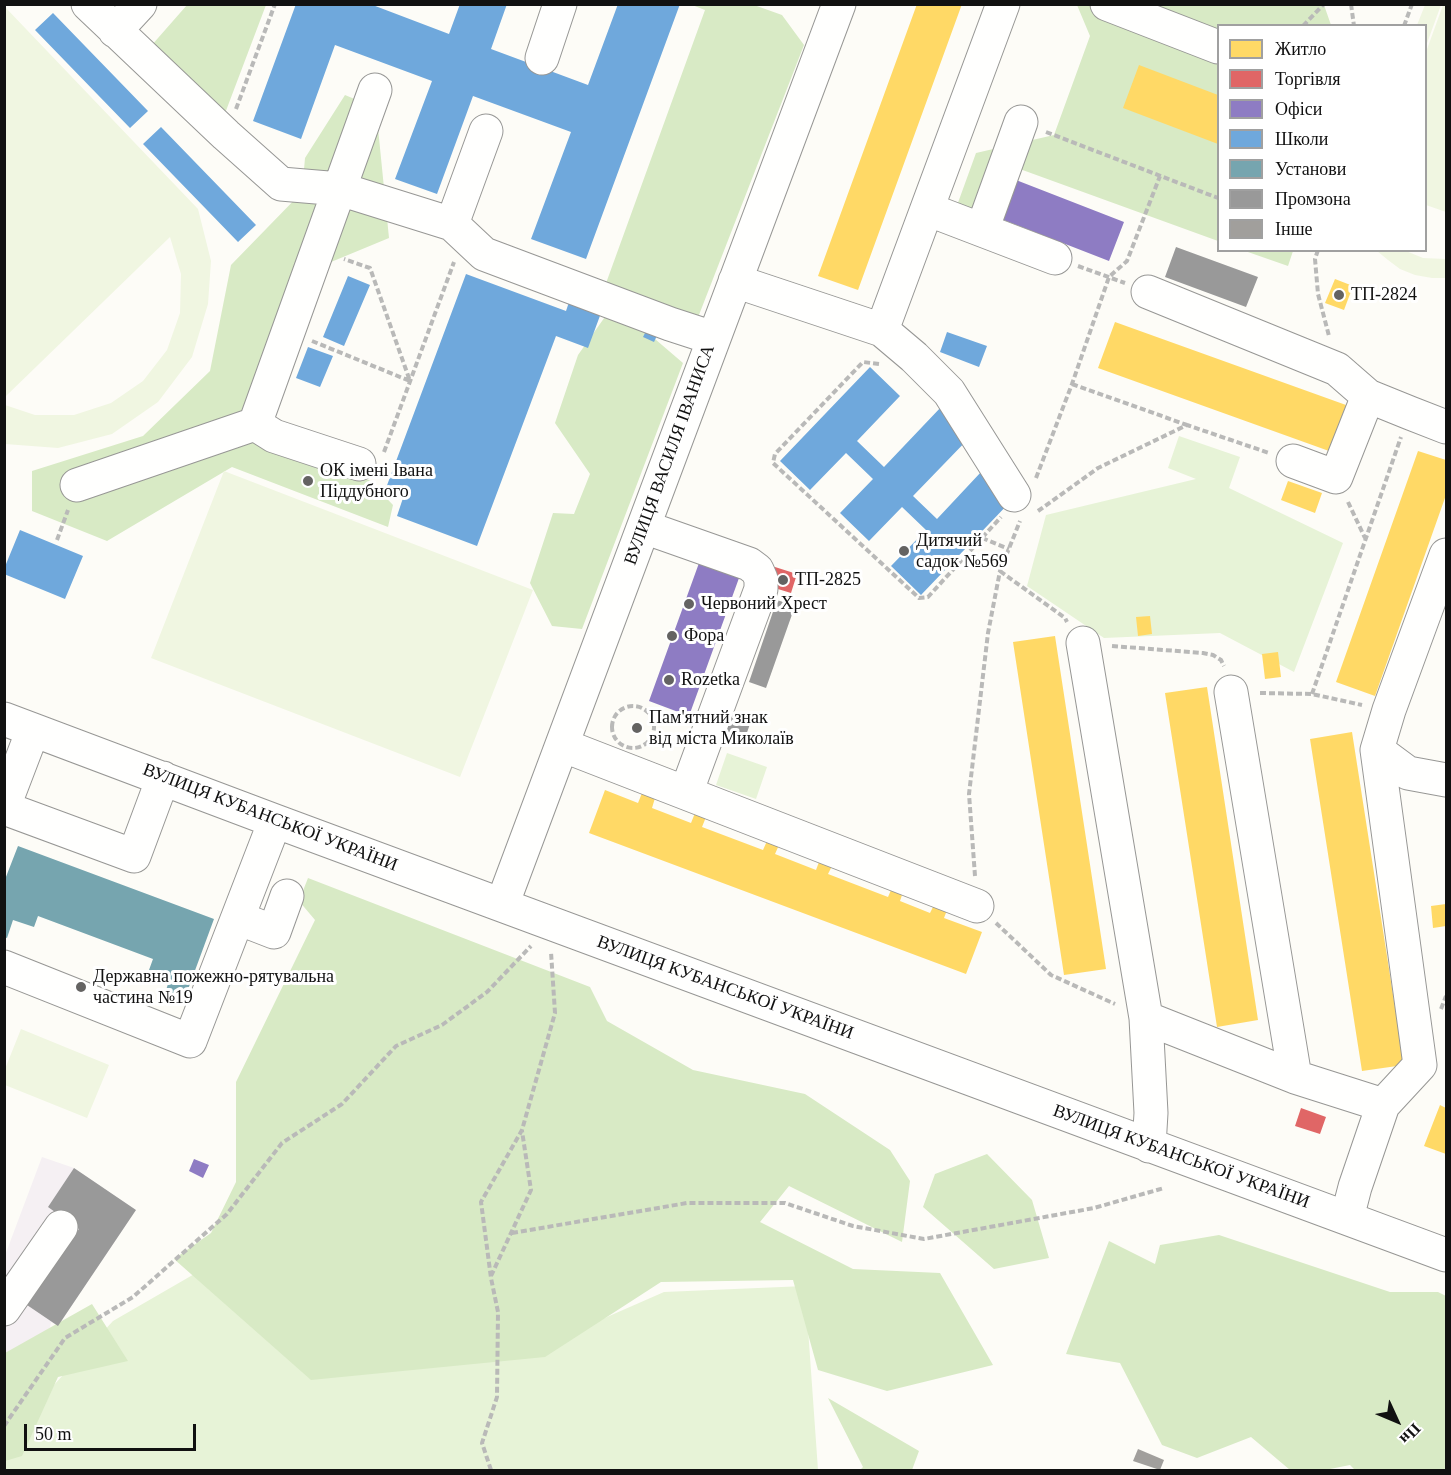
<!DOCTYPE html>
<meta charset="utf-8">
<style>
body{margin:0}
#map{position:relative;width:1451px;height:1475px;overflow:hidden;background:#fdfcf7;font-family:Georgia,serif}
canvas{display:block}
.frame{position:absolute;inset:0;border:6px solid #111;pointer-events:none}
.legend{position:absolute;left:1217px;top:24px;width:210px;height:228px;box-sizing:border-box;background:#fff;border:2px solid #a0a0a0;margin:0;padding:8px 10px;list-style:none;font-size:18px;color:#111}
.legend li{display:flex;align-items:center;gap:12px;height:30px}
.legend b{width:30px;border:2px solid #a0a0a0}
.north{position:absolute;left:1367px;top:1391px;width:60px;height:60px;-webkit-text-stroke:4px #fff;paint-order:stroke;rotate:134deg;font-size:16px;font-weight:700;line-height:24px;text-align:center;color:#111}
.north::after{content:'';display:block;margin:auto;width:21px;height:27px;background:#111;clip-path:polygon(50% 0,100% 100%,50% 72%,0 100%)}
.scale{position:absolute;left:24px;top:1424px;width:172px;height:27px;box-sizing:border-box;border:3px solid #111;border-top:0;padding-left:8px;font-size:18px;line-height:21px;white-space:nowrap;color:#111;-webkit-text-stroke:4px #fff;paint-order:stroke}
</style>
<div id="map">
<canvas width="1451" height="1475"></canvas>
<div class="frame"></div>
<ul class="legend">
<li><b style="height:16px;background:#ffd966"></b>Житло</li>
<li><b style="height:16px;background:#e06666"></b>Торгівля</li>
<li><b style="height:16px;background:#8e7cc3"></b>Офіси</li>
<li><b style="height:16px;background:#6fa8dc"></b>Школи</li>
<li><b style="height:16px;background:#76a5af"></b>Установи</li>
<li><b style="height:16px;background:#999"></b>Промзона</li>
<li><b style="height:16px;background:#a19f9c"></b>Інше</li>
</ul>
<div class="north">Пн</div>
<div class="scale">50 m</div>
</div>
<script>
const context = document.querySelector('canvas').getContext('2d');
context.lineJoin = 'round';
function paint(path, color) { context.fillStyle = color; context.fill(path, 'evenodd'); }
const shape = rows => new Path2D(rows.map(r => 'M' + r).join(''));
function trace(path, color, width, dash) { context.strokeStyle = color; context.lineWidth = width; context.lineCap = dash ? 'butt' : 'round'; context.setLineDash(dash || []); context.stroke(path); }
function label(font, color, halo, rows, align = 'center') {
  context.font = font + ' Georgia,serif'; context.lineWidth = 6; context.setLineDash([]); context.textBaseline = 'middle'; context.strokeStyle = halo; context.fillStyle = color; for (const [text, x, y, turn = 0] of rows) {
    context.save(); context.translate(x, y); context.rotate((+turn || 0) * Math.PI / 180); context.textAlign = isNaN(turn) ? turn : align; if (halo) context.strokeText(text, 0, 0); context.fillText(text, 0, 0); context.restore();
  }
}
paint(shape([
 [42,1157,74,1168,136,1210,58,1326,51,1322,46,1347,4,1416,4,1258]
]), '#f5f0f3');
paint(shape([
 [1179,436,1240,457,1229,488,1343,543,1294,672,1220,633,1104,638,1027,586,1046,515,1196,479,1168,468],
 [727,753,767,767,756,799,716,785],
 [203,1269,534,1349,664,1292,805,1286,818,1470,5,1470,4,1439,113,1321]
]), '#e7f3d7');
paint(shape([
 [187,5,266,5,224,116,151,46],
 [692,5,754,5,782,15,804,45,697,320,605,286,705,10],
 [1077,5,1324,5,1331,25,1218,26,1218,241,1006,164,984,221,955,211,976,153,1054,135,1090,36],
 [345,95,376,108,389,238,290,279,263,448,369,480,393,505,388,527,232,467,107,541,32,511,32,471,143,436,210,371,231,265,302,192,305,158],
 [1245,251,1293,251,1288,266],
 [607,314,641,327,683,363,582,629,552,626,530,583,553,513,574,514,590,474,555,423,578,355],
 [308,878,590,987,607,1021,693,1070,805,1094,890,1150,910,1181,902,1242,789,1186,760,1222,853,1269,940,1273,993,1365,887,1391,818,1370,793,1280,661,1282,545,1357,311,1380,174,1259,211,1233,236,1182,236,1082,315,920,299,901],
 [987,1154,1032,1200,1049,1258,994,1269,923,1207,935,1174],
 [1219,1235,1390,1292,1438,1292,1446,1296,1446,1470,1355,1470,1350,1465,1325,1470,1290,1470,1251,1437,1197,1458,1162,1445,1120,1363,1066,1354,1109,1241,1155,1264,1160,1245],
 [92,1304,128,1361,58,1377,22,1456,5,1461,5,1353],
 [828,1398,919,1451,912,1470,860,1470,863,1467]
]), '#d8eac5');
paint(shape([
 [1425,5,1441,5,1426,46,1426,26,1417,25],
 [1443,5,1446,5,1446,212,1426,205,1426,52],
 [5,7,198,209,211,261,208,304,192,357,158,402,112,434,58,448,5,444,5,405,35,415,74,415,111,403,143,381,167,350,180,313,181,274,170,237,5,397],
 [1377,251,1406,251,1423,258,1446,259,1446,278,1432,278,1415,275,1400,269,1388,260],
 [224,471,533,590,460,777,151,658],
 [21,1029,109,1065,87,1118,5,1085,5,1069]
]), '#f0f6e1');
paint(shape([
 [917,4,962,4,858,290,818,276],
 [1139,65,1218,95,1218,144,1123,108],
 [1335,279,1353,286,1344,310,1325,303],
 [1115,322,1346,405,1329,451,1098,368],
 [1418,451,1446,460,1446,495,1375,696,1336,682],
 [1288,481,1322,493,1315,513,1281,500],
 [1150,616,1152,634,1138,636,1136,617],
 [1055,636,1106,969,1064,975,1013,642],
 [1278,652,1281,677,1265,679,1262,654],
 [1207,687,1258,1020,1217,1027,1165,693],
 [1352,732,1404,1065,1362,1071,1310,739],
 [605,790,638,803,642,793,655,798,652,808,691,823,695,813,706,817,702,827,763,850,767,841,779,845,775,854,816,870,819,862,832,866,828,874,888,897,891,890,902,895,900,901,930,913,934,905,947,910,944,918,982,932,966,974,589,833],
 [1446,904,1446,926,1433,928,1431,906],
 [1440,1105,1446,1108,1446,1154,1424,1146]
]), '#ffd966');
paint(shape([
 [775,567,797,574,791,593,768,586],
 [1301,1108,1326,1117,1320,1134,1295,1126]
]), '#e06666');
paint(shape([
 [1016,180,1124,222,1109,261,1001,219],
 [703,552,743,567,689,716,649,701],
 [194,1159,209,1165,203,1178,189,1171]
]), '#8e7cc3');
paint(shape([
 [296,4,370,4,449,34,460,4,507,4,491,49,588,85,618,4,680,4,586,259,531,239,571,132,473,96,437,194,395,179,432,81,335,45,301,139,253,121],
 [53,13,148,111,130,128,35,30],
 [161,127,256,225,238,242,143,144],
 [466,274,566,311,572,293,604,305,588,348,556,336,477,546,397,516,404,495,386,488],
 [348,276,370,285,344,346,323,337],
 [650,323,661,327,654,342,643,337],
 [947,332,987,346,979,367,940,352],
 [308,347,333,356,320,387,296,378],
 [870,367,900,396,857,441,884,467,942,406,972,435,913,496,937,519,981,472,1011,501,921,595,891,566,926,530,902,507,869,541,840,513,873,479,846,453,810,490,780,461],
 [20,530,83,556,65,599,4,574,4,569]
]), '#6fa8dc');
paint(shape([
 [18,846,214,919,183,1003,164,996,170,978,149,970,153,959,38,916,34,927,13,920,7,938,4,937,4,882]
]), '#76a5af');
paint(shape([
 [1176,247,1258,277,1246,307,1165,277],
 [777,600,795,606,766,688,749,682],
 [730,717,750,724,745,738,725,731],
 [74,1168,136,1210,58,1326,27,1305,79,1229,48,1207]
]), '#999');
paint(shape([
 [1138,1449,1164,1460,1160,1470,1133,1461]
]), '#a19f9c');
const minor = shape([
 [88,4,226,135,281,184,340,189,452,224,484,254,670,324,713,338],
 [1107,4,1218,47],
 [115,31,140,4],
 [542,58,560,4],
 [927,209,1055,258],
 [452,224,486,131],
 [982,230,1021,122],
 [735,281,882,330,914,357,949,392,1014,495],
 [1148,292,1337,369,1368,396,1410,413,1446,427],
 [882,330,1003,4],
 [255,424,274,436,359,464],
 [1293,461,1336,477,1368,396],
 [77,485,255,424,375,90],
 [644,527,749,564,757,570,761,579,761,589,686,793],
 [1083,643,1146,1018,1151,1113,1149,1146],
 [1231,692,1295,1077,1383,1105],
 [4,719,275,821,1446,1255],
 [562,745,977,906],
 [1377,750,1408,773,1446,780],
 [4,806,33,730],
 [4,808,134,856,163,778],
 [502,905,839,4],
 [238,918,274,932,287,896],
 [4,967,190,1041,275,821],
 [1146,1018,1295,1077],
 [1347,1218,1355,1187,1383,1105,1420,1065,1377,750,1389,710,1446,555],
 [4,1309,61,1227]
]);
trace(minor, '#979795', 35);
trace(shape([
 [1351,4,1354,26],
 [1303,26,1324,4],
 [1404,26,1412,4],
 [236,109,275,4],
 [1046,132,1218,198],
 [1318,250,1315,259,1318,294,1329,336],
 [1078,266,1125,283],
 [312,341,410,381,370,268,344,259],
 [879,364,863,362,775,454,773,463,919,598,928,597,1001,517],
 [1072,384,1187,425],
 [384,452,454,262],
 [1036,478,1072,384,1109,277,1127,261,1160,176],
 [1348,502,1365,538],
 [1038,511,1098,468,1187,425,1269,453],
 [982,538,1009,549],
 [57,540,68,510],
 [1000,571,1065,618,1067,622],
 [1112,646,1203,653,1213,655,1221,660,1224,666],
 [1260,693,1312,694,1362,705],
 [1312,694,1401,437],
 '612 727a21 21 0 1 1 42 0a21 21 0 1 1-42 0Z',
 [975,876,969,794,988,633,1000,571,1020,521],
 [996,923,1051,975,1115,1004],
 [1441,1009,1446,996],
 [512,1233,687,1203,785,1203,853,1226,924,1239,1094,1208,1164,1188],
 [491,1276,531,1190,522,1131],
 [4,1426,65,1338,133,1297,227,1214,282,1143,342,1104,396,1046,442,1025,487,992,531,946],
 [491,1470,482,1443,497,1397,498,1312,491,1278,481,1202,522,1130,555,1013,551,952]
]), '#b9b9b8', 4, [6, 3]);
trace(minor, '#fffffe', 33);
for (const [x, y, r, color] of [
 [1339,295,6,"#646362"],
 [308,481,6,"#646362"],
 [904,551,6,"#646362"],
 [783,580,6,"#646362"],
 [689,604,6,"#646362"],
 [672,636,6,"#646362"],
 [669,680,6,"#646362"],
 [637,728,6,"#646362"],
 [81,987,6,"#646362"]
]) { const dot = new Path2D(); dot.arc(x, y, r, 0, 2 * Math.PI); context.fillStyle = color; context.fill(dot); trace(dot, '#fff', 2); }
label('18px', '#111', '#fff', [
 ["ТП-2824",1351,295],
 ["ОК імені Івана",320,471],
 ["Піддубного",320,492],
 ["Дитячий",916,541],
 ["садок №569",916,562],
 ["ТП-2825",795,580],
 ["Червоний Хрест",701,604],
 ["Фора",684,636],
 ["Rozetka",681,680],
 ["Пам'ятний знак",649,718],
 ["від міста Миколаїв",649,739],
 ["Державна пожежно-рятувальна",93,977],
 ["частина №19",93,998]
], 'left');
label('18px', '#111', '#fff', [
 ["ВУЛИЦЯ ВАСИЛЯ ІВАНИСА",670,455,-70],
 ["ВУЛИЦЯ КУБАНСЬКОЇ УКРАЇНИ",270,818,21],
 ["ВУЛИЦЯ КУБАНСЬКОЇ УКРАЇНИ",725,988,20],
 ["ВУЛИЦЯ КУБАНСЬКОЇ УКРАЇНИ",1181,1157,20]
]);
</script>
